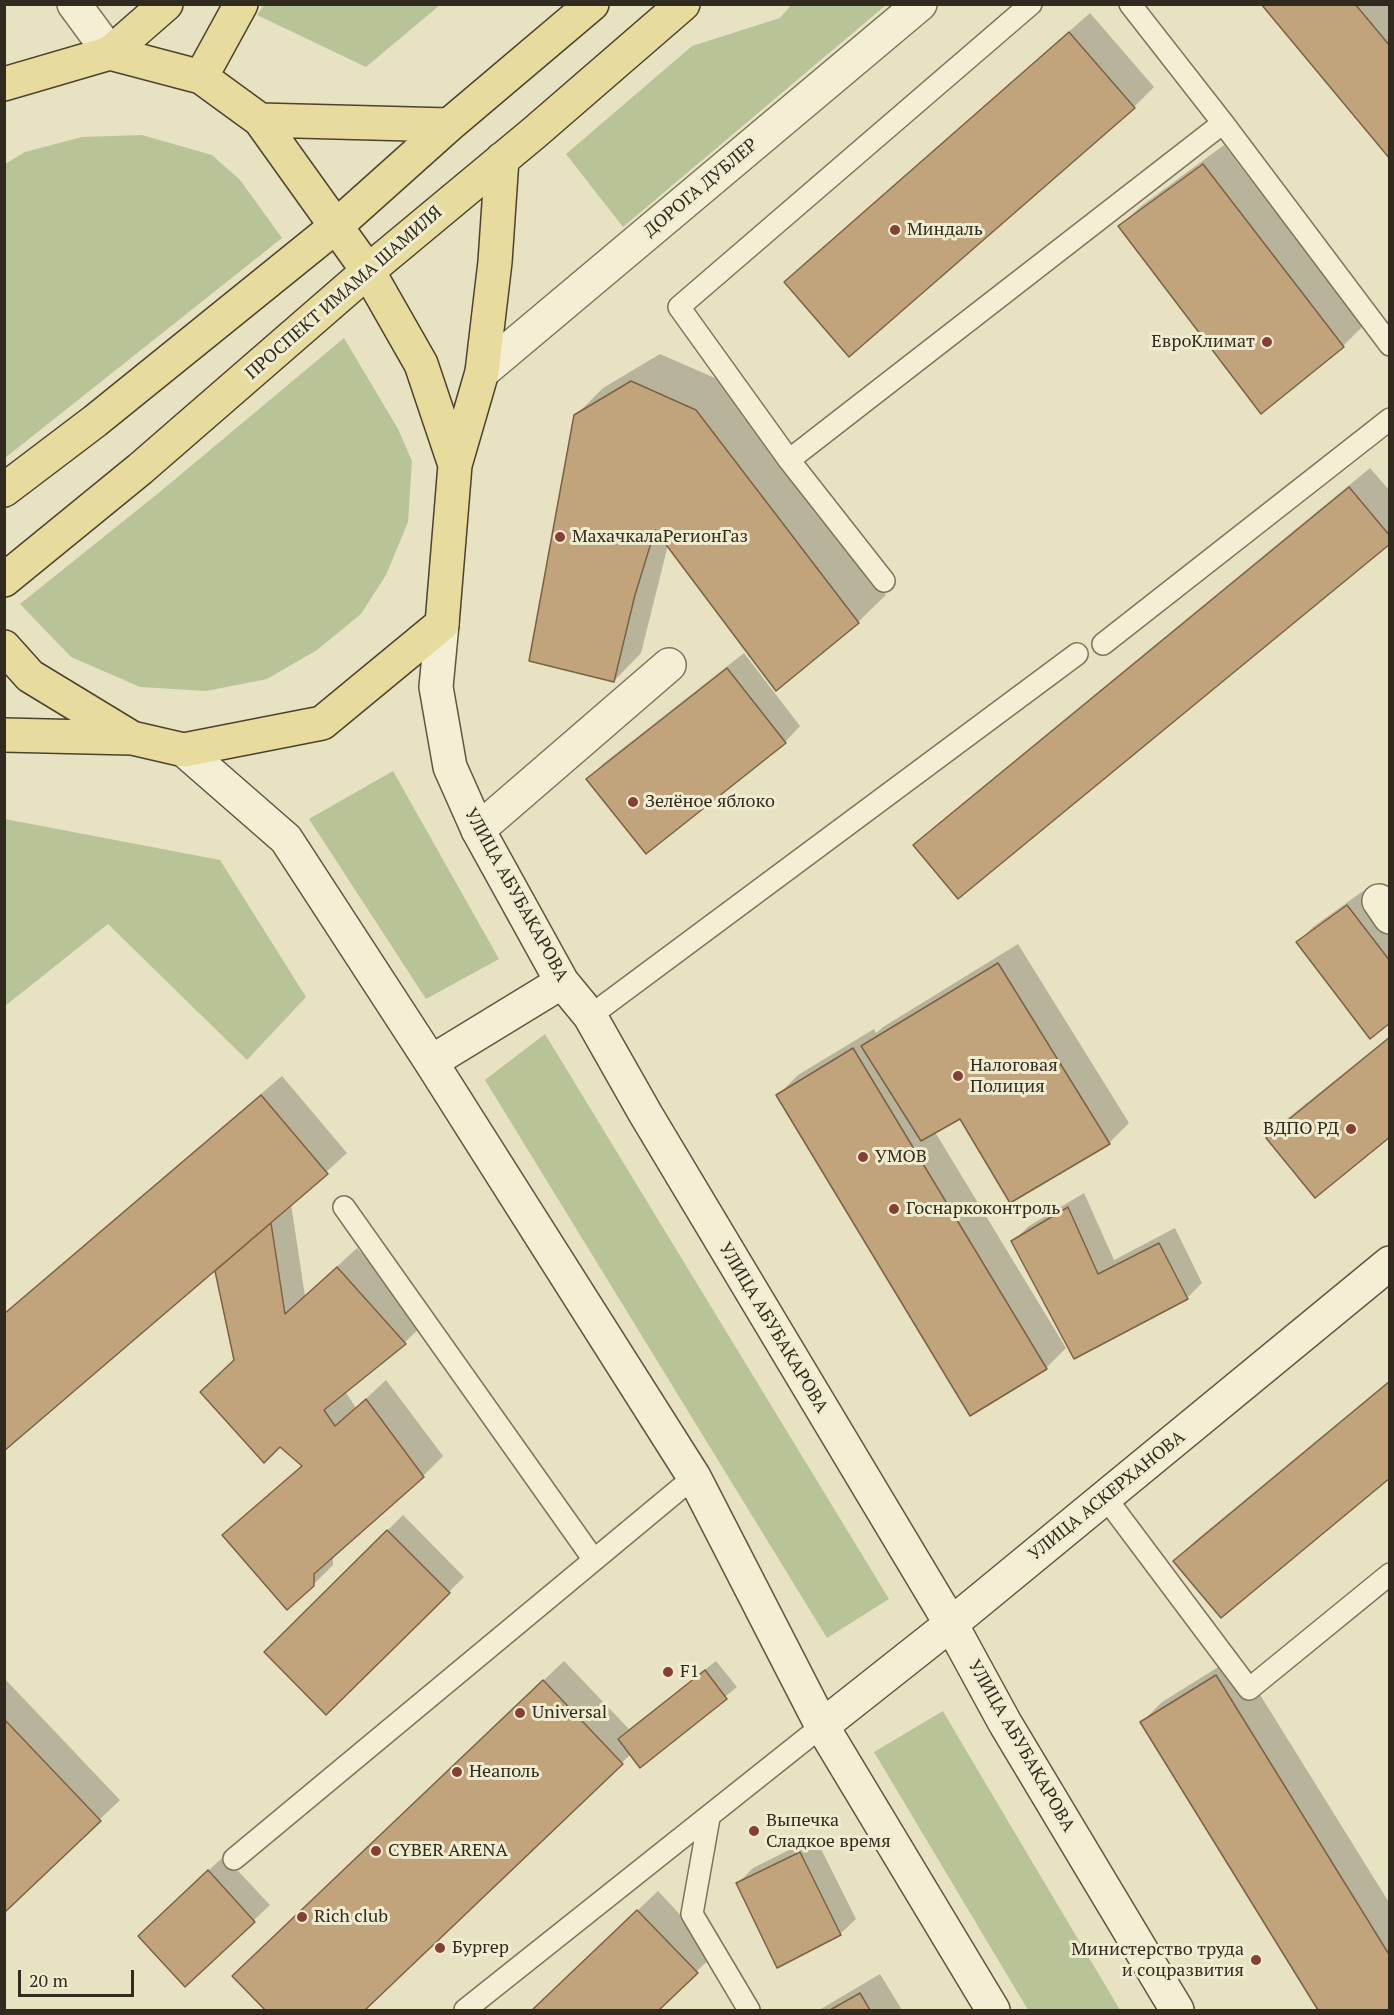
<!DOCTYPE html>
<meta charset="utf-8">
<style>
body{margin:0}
#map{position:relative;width:1394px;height:2015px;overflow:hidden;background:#e7e2c2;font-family:"PT Serif",serif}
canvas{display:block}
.frame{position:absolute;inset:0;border:6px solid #312a1e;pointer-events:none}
.scale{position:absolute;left:18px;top:1970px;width:116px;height:27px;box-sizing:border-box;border:3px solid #312a1e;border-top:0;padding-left:8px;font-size:18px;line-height:21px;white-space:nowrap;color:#312a1e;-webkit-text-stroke:4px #f0ecd0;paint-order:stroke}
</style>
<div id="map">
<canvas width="1394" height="2015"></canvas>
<div class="frame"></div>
<div class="scale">20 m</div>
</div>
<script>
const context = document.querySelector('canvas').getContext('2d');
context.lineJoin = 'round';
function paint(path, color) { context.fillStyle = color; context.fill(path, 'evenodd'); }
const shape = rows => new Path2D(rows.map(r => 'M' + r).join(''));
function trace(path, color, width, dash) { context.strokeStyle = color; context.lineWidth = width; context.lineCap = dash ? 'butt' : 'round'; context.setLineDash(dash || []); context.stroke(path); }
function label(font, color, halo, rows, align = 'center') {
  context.font = font + ' "PT Serif",serif'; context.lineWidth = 6; context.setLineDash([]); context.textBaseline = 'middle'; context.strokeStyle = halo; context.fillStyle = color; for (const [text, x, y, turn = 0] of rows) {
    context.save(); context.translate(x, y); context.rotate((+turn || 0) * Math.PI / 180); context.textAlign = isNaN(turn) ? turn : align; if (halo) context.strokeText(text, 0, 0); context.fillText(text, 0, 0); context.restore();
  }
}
paint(shape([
 [264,5,264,4,440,5,366,67,257,15],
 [791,5,886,5,623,227,566,154,692,46,780,18],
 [142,135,212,155,240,180,282,238,5,458,5,164,25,152,82,137],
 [344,338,398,429,412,461,408,522,386,575,361,614,317,650,267,679,206,691,140,687,71,657,20,604,161,491],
 [393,771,499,959,426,999,309,819],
 [5,819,220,860,306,997,247,1060,108,924,5,1006],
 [545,1034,889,1599,827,1638,485,1080],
 [943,1711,964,1747,1120,2010,1028,2010,874,1752]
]), '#b8c498');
paint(shape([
 [1263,4,1390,4,1390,156],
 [1090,13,1154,87,1134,107,786,282,806,262],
 [1224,145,1363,326,1343,346,1120,226,1140,207],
 [660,354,724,382,886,595,858,622,668,545,641,653,614,681,575,416,603,388],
 [1370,468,1390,491,1390,542,915,846,935,826],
 [744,653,800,726,785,742,646,852,588,779,604,763],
 [1363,891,1390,926,1390,1021,1298,942,1313,927],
 [1018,944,1129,1123,1109,1143,961,1117,935,1132,1066,1348,1046,1368,778,1095,798,1075,874,1029,876,1033,883,1027],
 [1390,1036,1390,1135,1268,1138,1283,1122],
 [282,1076,347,1153,291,1204,305,1296,357,1248,425,1323,405,1342,345,1391,356,1408,386,1380,443,1456,423,1476,333,1555,333,1565,313,1585,224,1536,302,1465,235,1359,216,1268,4,1449,4,1313],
 [1084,1193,1114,1260,1175,1228,1202,1283,1187,1298,1074,1357,1013,1241,1029,1226],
 [1390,1380,1390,1477,1175,1561,1195,1541],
 [403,1515,464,1577,326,1713,266,1652],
 [1236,1656,1390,1904,1390,2010,1320,2010,1142,1722,1162,1702],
 [564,1661,629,1729,716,1661,737,1687,640,1766,631,1754,363,2010,267,2010,234,1976],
 [4,1678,120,1800,4,1911],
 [815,1837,856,1919,840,1934,737,1884,753,1868],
 [224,1856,270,1905,185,1985,155,1921],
 [658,1891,716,1953,656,2010,533,2010],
 [880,1974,902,2010,819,2010]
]), '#0003');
const building = shape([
 [1261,4,1355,4,1390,46,1390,159,1261,4],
 [1069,32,1135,108,849,357,784,282,1069,32],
 [1203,164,1344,347,1261,414,1118,226,1203,164],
 [631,381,696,410,859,623,776,691,655,530,635,595,614,682,529,661,574,415,631,381],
 [1349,487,1390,536,1390,544,958,899,913,845,1349,487],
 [727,668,786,743,646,854,586,779,727,668],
 [1347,905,1390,961,1390,1023,1370,1039,1296,942,1347,905],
 [998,963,1110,1144,1010,1203,960,1119,921,1141,861,1046,998,963],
 [1390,1037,1390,1137,1315,1198,1266,1138,1390,1037],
 [853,1048,1047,1369,970,1416,776,1095,853,1048],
 [261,1095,328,1174,4,1451,4,1314,261,1095],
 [1068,1207,1098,1274,1159,1243,1188,1299,1074,1359,1011,1241,1068,1207],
 [271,1223,285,1314,337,1267,406,1344,324,1410,335,1426,366,1399,424,1477,314,1574,314,1586,287,1610,222,1535,302,1466,280,1447,264,1463,200,1392,234,1360,215,1271,271,1223],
 [1390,1381,1390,1478,1221,1618,1173,1561,1390,1381],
 [387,1530,450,1593,326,1715,264,1652,387,1530],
 [705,1670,727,1699,640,1768,618,1739,705,1670],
 [1216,1675,1390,1956,1390,2010,1318,2010,1140,1722,1216,1675],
 [543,1680,623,1764,365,2010,265,2010,232,1976,543,1680],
 [4,1719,101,1821,4,1913,4,1719],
 [800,1852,841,1935,777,1968,736,1883,800,1852],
 [208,1870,255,1922,185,1987,138,1936,208,1870],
 [637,1910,698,1973,659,2010,532,2010,637,1910],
 [860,1993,870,2010,830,2010,860,1993]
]);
paint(building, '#c1a37c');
trace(building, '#7b6244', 1.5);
const lane = shape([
 [1130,4,1223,123,1390,345],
 [789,460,679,307,1031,4],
 [884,581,789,460,1223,123],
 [1103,644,1390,419],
 [590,1016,1077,654],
 [344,1207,594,1560],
 [1105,1497,1249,1689,1390,1574],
 [709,1818,692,1914,749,2010],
 [234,1859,694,1477],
 [465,2010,822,1726]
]);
const street = shape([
 [74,4,110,53],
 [482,372,920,4],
 [478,830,669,665],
 [1379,901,1390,917]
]);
const secondary = shape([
 [442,624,436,687,450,767,478,830,562,982,590,1016,645,1113,951,1624,1005,1723,1177,2010],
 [184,750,286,839,431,1062,694,1477,822,1726,993,2010],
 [431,1062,562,982],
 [822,1726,951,1624,1390,1263]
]);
const primary = shape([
 [110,53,166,4],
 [201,77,241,4],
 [4,84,110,53,201,77,260,120,368,271,421,364,455,465,442,624,322,723,184,750,132,738,30,676,4,647],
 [260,120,449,125],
 [455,465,482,372,495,262,502,159],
 [4,490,95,421,335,227,449,125,592,4],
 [4,580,140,469,368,271,534,133,683,4],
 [4,735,132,738]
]);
trace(lane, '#7f745b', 24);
trace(street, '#7f745b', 36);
trace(secondary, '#61553f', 36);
trace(primary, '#4d422f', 36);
trace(lane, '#f4efd4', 21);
trace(street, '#f4efd4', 33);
trace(secondary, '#f4efd4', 33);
trace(primary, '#e7db9e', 33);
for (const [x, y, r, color] of [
 [895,230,6,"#863f33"],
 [1267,342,6,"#863f33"],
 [560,537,6,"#863f33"],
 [633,802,6,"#863f33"],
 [958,1076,6,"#863f33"],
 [1351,1129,6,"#863f33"],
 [863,1157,6,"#863f33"],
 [894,1209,6,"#863f33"],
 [668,1672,6,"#863f33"],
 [520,1713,6,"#863f33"],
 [457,1772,6,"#863f33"],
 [754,1831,6,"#863f33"],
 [376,1851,6,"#863f33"],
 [302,1917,6,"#863f33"],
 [440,1948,6,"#863f33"],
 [1256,1960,6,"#863f33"]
]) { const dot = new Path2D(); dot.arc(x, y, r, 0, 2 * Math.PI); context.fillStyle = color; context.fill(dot); trace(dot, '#f0ecd0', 2); }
label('18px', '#312a1e', '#f0ecd0', [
 ["ДОРОГА ДУБЛЕР",701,188,-40],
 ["ПРОСПЕКТ ИМАМА ШАМИЛЯ",344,293,-41],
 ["УЛИЦА АБУБАКАРОВА",516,895,61],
 ["УЛИЦА АБУБАКАРОВА",773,1328,59],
 ["УЛИЦА АСКЕРХАНОВА",1107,1496,-39],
 ["УЛИЦА АБУБАКАРОВА",1021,1746,60]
]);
label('18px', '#312a1e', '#f0ecd0', [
 ["Миндаль",907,230],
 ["ЕвроКлимат",1255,342,"right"],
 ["МахачкалаРегионГаз",572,537],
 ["Зелёное яблоко",645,802],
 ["Налоговая",970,1066],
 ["Полиция",970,1087],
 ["ВДПО РД",1339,1129,"right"],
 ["УМОВ",875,1157],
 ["Госнаркоконтроль",906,1209],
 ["F1",680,1672],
 ["Universal",532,1713],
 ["Неаполь",469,1772],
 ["Выпечка",766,1821],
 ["Сладкое время",766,1842],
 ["CYBER ARENA",388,1851],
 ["Rich club",314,1917],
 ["Бургер",452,1948],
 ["Министерство труда",1244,1950,"right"],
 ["и соцразвития",1244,1971,"right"]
], 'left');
</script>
